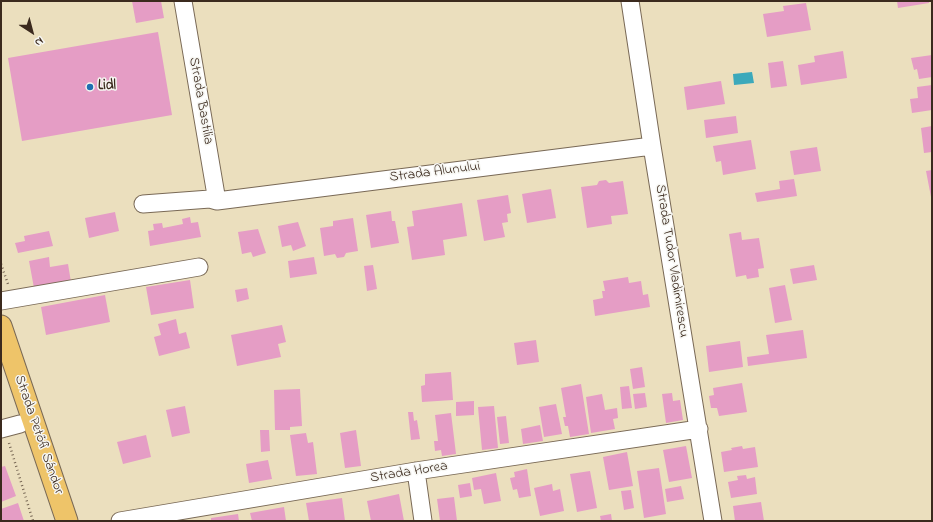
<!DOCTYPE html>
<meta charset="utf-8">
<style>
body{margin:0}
#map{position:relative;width:933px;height:522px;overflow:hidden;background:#ebdfbe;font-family:"Indie Flower",sans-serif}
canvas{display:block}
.frame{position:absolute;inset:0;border:2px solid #3b2a1e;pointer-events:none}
.north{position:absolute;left:12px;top:12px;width:40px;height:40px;-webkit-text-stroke:3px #f6f6f2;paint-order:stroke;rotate:144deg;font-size:11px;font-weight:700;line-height:16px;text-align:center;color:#3b2a1e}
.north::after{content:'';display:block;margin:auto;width:14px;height:18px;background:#3b2a1e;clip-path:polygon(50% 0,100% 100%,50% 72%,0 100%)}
</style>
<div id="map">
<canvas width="933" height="522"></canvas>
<div class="frame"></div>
<div class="north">N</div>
</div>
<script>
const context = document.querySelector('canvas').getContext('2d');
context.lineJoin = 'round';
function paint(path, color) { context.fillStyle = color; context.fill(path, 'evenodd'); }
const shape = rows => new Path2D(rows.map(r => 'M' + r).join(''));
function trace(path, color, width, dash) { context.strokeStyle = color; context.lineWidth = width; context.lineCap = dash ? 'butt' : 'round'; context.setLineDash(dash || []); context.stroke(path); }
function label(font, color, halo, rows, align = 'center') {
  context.font = font + ' "Indie Flower",sans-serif'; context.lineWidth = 3; context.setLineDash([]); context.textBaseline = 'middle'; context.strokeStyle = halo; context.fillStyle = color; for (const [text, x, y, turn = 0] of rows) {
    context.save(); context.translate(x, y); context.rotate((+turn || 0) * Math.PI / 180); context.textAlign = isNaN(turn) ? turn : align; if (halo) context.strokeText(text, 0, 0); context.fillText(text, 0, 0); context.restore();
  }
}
paint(shape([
 [752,72,754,83,734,85,733,74]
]), '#3ca9bb');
paint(shape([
 [132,1,161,1,164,18,136,23],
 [897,1,929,1,929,3,898,8],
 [806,3,811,30,767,37,763,14,784,11,783,6],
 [158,32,172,115,22,141,8,58],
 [843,51,847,78,801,85,798,65,815,62,814,56],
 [932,55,932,77,919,79,917,69,914,70,911,58],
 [783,61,787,86,771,88,768,63],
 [721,81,725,104,687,110,684,87],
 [932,85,932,110,912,113,910,99,918,98,917,87],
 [736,116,738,133,706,138,704,120],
 [932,126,932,152,924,153,921,128],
 [751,140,756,169,723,175,721,161,716,162,713,146],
 [817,147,821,171,794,175,790,151],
 [932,170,932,197,931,197,926,171],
 [794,179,797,196,757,202,755,193,780,189,779,181],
 [606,180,609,183,623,181,628,214,611,216,612,224,587,228,581,187,597,185,599,181],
 [551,189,556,218,527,223,522,194],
 [508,195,511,213,507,214,508,222,502,223,505,237,484,241,477,200],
 [462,203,467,236,443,240,445,255,412,260,407,227,414,226,412,211],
 [391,211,392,221,395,221,399,243,371,248,366,215],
 [115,212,119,231,89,238,85,218],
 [190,217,191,223,198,222,201,237,150,246,148,231,154,230,153,224,162,223,163,228,183,224,182,219],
 [353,218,358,251,346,253,344,257,337,258,335,254,324,256,320,228,333,226,333,221],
 [298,222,306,246,293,251,291,245,282,247,278,226],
 [258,229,266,253,253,257,251,252,242,254,238,232],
 [49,231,53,246,18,253,15,243,25,241,24,236],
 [741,232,742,240,759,238,764,268,758,269,759,277,747,279,746,275,736,277,729,234],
 [49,257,50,267,68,264,71,282,34,288,29,261],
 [314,257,317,274,290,278,288,261],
 [373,265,377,289,367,291,364,266],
 [814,265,817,280,793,284,790,269],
 [628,277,629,283,641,281,643,295,648,294,650,307,595,316,593,300,603,298,602,291,605,291,603,281],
 [190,280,194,308,151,315,146,287],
 [785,285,792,320,775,323,769,288],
 [247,288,249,299,237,302,235,290],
 [105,295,110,322,46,335,41,307],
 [176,319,179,334,186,332,190,348,159,356,154,337,161,335,158,324],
 [282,325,286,342,278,344,281,357,237,366,231,335],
 [803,330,807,358,748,366,747,357,769,354,766,335],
 [536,340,539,362,517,365,514,343],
 [740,341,743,367,709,372,706,346],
 [642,367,645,387,633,389,630,369],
 [451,372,453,400,422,402,421,386,425,385,425,374],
 [742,383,747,412,719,416,717,408,711,408,709,396,714,395,713,388],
 [581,384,589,434,570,437,568,426,565,426,563,417,566,417,561,388],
 [629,386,632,408,622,409,620,387],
 [300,389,302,426,290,427,290,430,275,430,274,390],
 [645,393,647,407,635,409,633,394],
 [672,393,673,401,680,400,683,420,666,423,662,394],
 [602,394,605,410,617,408,618,418,613,419,615,429,591,433,586,397],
 [474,401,474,415,456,416,456,402],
 [556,404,562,434,544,437,539,407],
 [185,406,190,433,172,437,166,410],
 [494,406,498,448,482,450,478,407],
 [408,412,413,412,414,421,417,420,420,439,411,440],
 [451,413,456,454,442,456,441,450,435,451,434,441,438,441,435,415],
 [506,416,509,443,500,444,497,417],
 [540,425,543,441,523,444,521,429],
 [260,430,269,430,270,451,261,452],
 [356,430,361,466,345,468,340,433],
 [306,433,308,443,313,442,317,474,296,476,290,435],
 [146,435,151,457,123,464,117,442],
 [686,446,692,478,669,482,663,450],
 [742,446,743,449,755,447,758,467,724,472,721,452,732,450,731,448],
 [627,452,633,486,609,490,603,457],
 [268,460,272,479,249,483,246,464],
 [5,466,16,496,1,502,1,467],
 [659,468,666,514,644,518,637,471],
 [527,469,531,496,519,498,517,489,513,490,510,478,515,477,514,472],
 [590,471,597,508,577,512,570,474],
 [496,473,501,501,484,504,481,489,474,490,472,478],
 [746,475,747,479,755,477,757,494,731,498,728,482,738,480,737,476],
 [470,483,472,496,460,498,458,485],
 [552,484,553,491,560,489,564,511,540,516,534,488],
 [681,486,684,499,667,502,665,489],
 [631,490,634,508,624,510,621,491],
 [399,494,404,521,371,521,367,501],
 [454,497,457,521,440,521,437,499],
 [342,498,345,521,309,521,306,503],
 [761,502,764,521,735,521,733,506],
 [18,503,24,521,1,521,1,509],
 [284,507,286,521,252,521,250,513],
 [238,514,239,521,211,521,211,518],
 [611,514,612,521,601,521,600,516]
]), '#e59dc5');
const minor = shape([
 [183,1,217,201],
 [630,1,652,146,713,521],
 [143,204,210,199,217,201,652,146],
 [1,301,199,267],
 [1,429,20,424],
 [416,471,423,521],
 [120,521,416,471,699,429]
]);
const major = shape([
 [1,326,67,521]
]);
trace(minor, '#796956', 19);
trace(major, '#796956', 23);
trace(shape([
 [1,264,8,284],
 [9,443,33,521]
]), '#796956', 2.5, [1, 3]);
trace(minor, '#fff', 17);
trace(major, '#eec469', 21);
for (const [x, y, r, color] of [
 [90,87,4,"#1f6fb2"]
]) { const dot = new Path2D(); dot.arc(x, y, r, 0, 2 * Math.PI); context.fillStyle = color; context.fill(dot); trace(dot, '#f6f6f2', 1.5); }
label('bold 14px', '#3b2a1e', '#f6f6f2', [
 ["Lidl",98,87]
], 'left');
label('14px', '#3b2a1e', '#f6f6f2', [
 ["Strada Bastilia",200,101,80],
 ["Strada Alunului",435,173,-7],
 ["Strada Tudor Vladimirescu",671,261,81],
 ["Strada Petőfi Sándor",38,435,71],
 ["Strada Horea",409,473,-9]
]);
</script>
